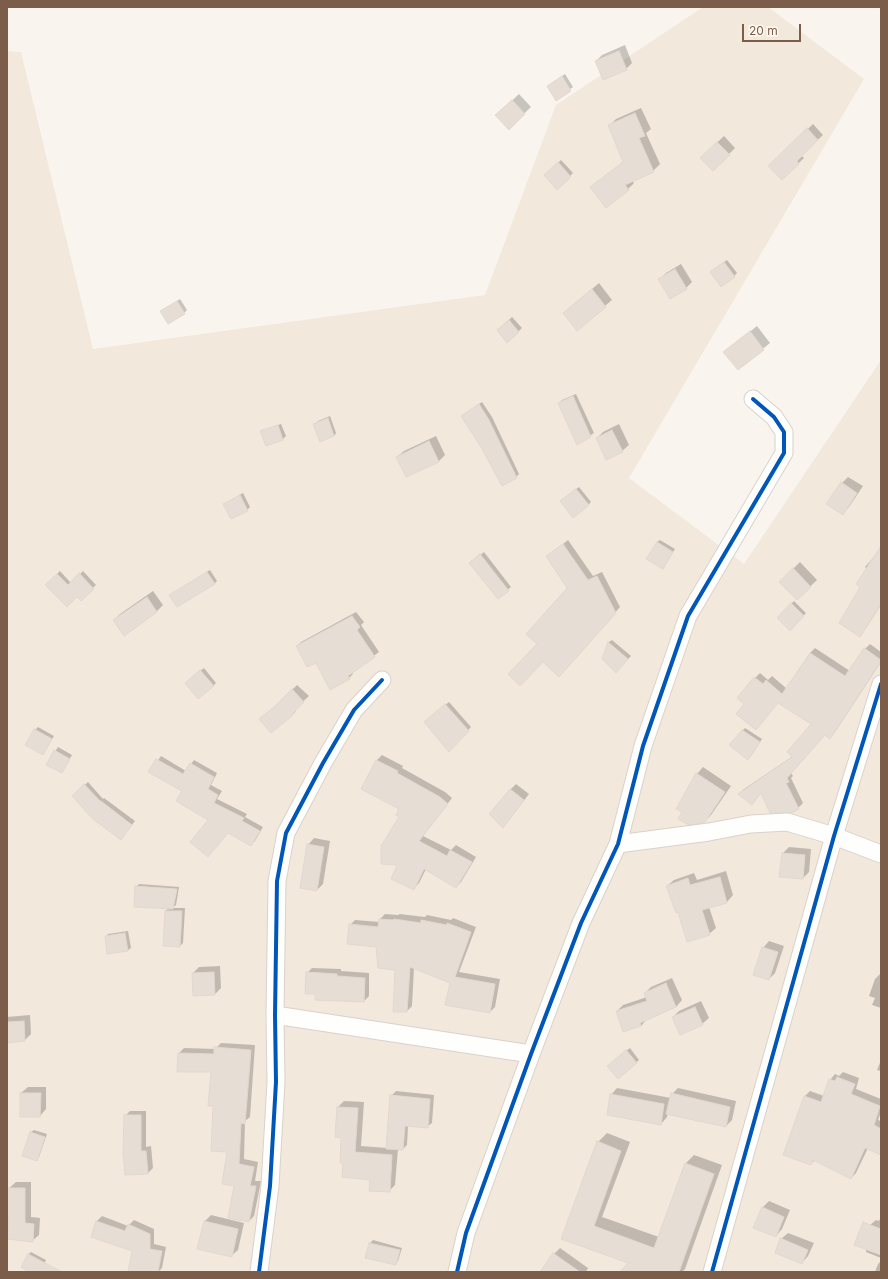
<!DOCTYPE html>
<style>
body{margin:0}
#map{position:relative;width:888px;height:1279px;overflow:hidden;background:#f9f5ee;font-family:Inter,sans-serif}
canvas{display:block}
.frame{position:absolute;inset:0;border:8px solid #7b5d4a;pointer-events:none}
.scale{position:absolute;left:742px;top:24px;width:59px;height:18px;box-sizing:border-box;border:2px solid #7b5d4a;border-top:0;padding-left:5px;font-size:12px;line-height:14px;white-space:nowrap;color:#7b5d4a;-webkit-text-stroke:3px #fffaf1;paint-order:stroke}
</style>
<div id="map">
<canvas width="888" height="1279"></canvas>
<div class="frame"></div>
<div class="scale">20 m</div>
</div>
<script>
const context = document.querySelector('canvas').getContext('2d');
context.lineJoin = 'round';
function paint(path, color) { context.fillStyle = color; context.fill(path, 'evenodd'); }
const shape = rows => new Path2D(rows.map(r => 'M' + r).join(''));
function trace(path, color, width, dash) { context.strokeStyle = color; context.lineWidth = width; context.lineCap = dash ? 'butt' : 'round'; context.setLineDash(dash || []); context.stroke(path); }
paint(shape([
 [703,7,768,7,864,79,629,478,744,564,881,360,881,1272,7,1272,7,51,21,52,93,349,485,295,556,105]
]), '#f2e8db');
paint(shape([
 [625,45,632,63,626,69,596,61,602,55],
 [565,74,573,87,556,99,551,84],
 [519,94,531,107,509,128,497,115],
 [641,108,651,129,646,133,660,164,653,171,632,180,634,183,628,189,591,187,624,161,610,125,616,119],
 [813,124,823,135,801,155,804,158,782,179,769,166],
 [724,136,735,148,713,170,701,158],
 [561,160,573,173,558,188,546,175],
 [727,260,737,273,734,276,714,269],
 [681,264,692,282,686,288,659,280,666,273],
 [599,283,612,300,577,329,564,313],
 [180,299,187,310,184,313,162,311],
 [512,317,522,328,508,341,498,330],
 [757,326,770,343,738,369,725,352],
 [576,394,594,433,577,444,559,403,562,400],
 [482,402,492,417,519,474,516,477,482,447,462,416],
 [330,416,336,433,334,436,315,424,318,421],
 [281,424,286,436,283,439,266,445,261,431,263,429,263,431],
 [619,424,629,445,622,451,597,438,603,432],
 [436,436,445,455,439,461,406,476,397,457,404,451],
 [848,477,863,486,849,507,843,513,842,483],
 [579,487,591,502,588,505,564,498],
 [243,493,250,507,247,510,225,504],
 [568,540,593,576,602,572,620,607,564,671,543,661,538,644,568,589,547,557],
 [660,540,675,549,663,568,657,542],
 [881,549,881,605,864,631,860,636,862,587,867,569,865,567],
 [484,552,511,587,498,598,473,561],
 [800,562,817,580,797,599,780,582],
 [210,570,217,581,214,584,170,595],
 [60,571,71,583,83,571,96,585,81,599,77,596,46,585],
 [153,591,163,605,157,611,124,635,114,620,120,614],
 [794,601,806,613,790,630,778,618],
 [356,612,364,622,361,625,379,652,352,672,353,674,349,678,316,661,297,646,301,642],
 [612,640,631,656,616,671,603,659,609,642],
 [870,644,881,652,881,662,835,732,830,737,825,734,791,773,793,776,791,778,803,803,798,808,761,793,752,804,739,794,744,789,793,756,813,724,779,702,746,704,755,678,760,673,768,680,772,676,787,689,810,653,815,648,850,671,865,649],
 [204,668,216,683,213,686,189,680],
 [297,685,309,696,295,709,296,711,291,716,280,702],
 [449,702,471,727,449,750,429,719],
 [38,727,54,736,43,754,35,730],
 [745,728,762,739,751,756,742,731],
 [58,747,72,755,62,772,47,764],
 [382,755,403,766,402,768,445,792,452,798,423,836,451,850,456,845,476,857,461,882,456,887,426,869,419,883,414,888,399,864,400,808,363,789,377,760],
 [161,756,186,771,194,760,217,773,211,785,222,791,217,799,247,814,245,817,263,827,255,841,251,845,209,820,183,791,150,772],
 [703,767,731,786,711,815,705,821,677,809,697,774],
 [88,782,103,799,104,798,135,821,121,839,73,796],
 [516,784,529,794,508,821,510,790],
 [314,838,330,841,323,884,317,890,308,845],
 [789,847,811,849,809,872,803,878,783,853],
 [726,871,733,895,727,902,709,907,716,928,709,934,678,911,667,886,674,880,694,873,697,880],
 [139,884,179,887,176,905,172,908,185,908,183,943,180,946,166,911,169,907,136,887],
 [385,914,398,915,400,914,425,917,427,915,451,920,453,918,476,927,459,972,500,979,495,1007,490,1012,451,982,414,968,412,1006,407,1011,396,970,377,946,350,925,355,920,380,922,380,919],
 [128,931,131,948,128,950,106,937,108,934],
 [769,941,784,946,775,973,769,979,763,948],
 [220,966,221,988,215,994,194,995,193,973,199,967],
 [312,968,341,969,341,971,369,973,369,996,364,1001,316,999,316,993,307,973],
 [881,973,881,1008,872,1005,875,998,869,996,875,979],
 [672,978,682,1000,676,1007,647,1019,641,1026,617,1011,623,1005,647,997,645,993,651,987],
 [701,1001,709,1018,702,1024,673,1017,679,1011],
 [30,1015,31,1034,25,1040,7,1042,7,1017],
 [221,1043,255,1045,250,1117,245,1121,244,1159,258,1162,255,1181,261,1181,254,1216,249,1221,235,1185,229,1151,214,1106,212,1071,179,1053,184,1048,215,1049],
 [630,1048,639,1060,618,1078,611,1063],
 [881,1060,881,1071,877,1070],
 [843,1072,859,1078,856,1089,881,1099,881,1112,878,1120,881,1121,881,1154,868,1148,856,1173,851,1178,815,1160,811,1164,805,1096,810,1091,824,1096,830,1080,835,1074,839,1076],
 [28,1087,46,1087,46,1109,40,1116,21,1093],
 [617,1088,671,1098,672,1094,678,1088,736,1101,732,1120,726,1126,668,1113,667,1117,661,1124,611,1095],
 [396,1091,434,1095,432,1123,427,1127,408,1126,407,1145,403,1149,398,1149,395,1185,389,1191,344,1162,338,1107,344,1101,364,1102,361,1146,387,1148,391,1096],
 [130,1111,146,1111,146,1147,151,1146,153,1168,148,1173,126,1174,125,1116],
 [34,1130,47,1134,39,1157,37,1160,31,1132],
 [607,1133,630,1142,602,1217,659,1237,685,1164,694,1155,722,1165,685,1269,682,1272,621,1272,630,1262,562,1238,598,1142],
 [16,1182,31,1182,31,1217,40,1218,39,1235,32,1241,10,1213,7,1213,7,1190],
 [769,1201,790,1210,782,1229,776,1236,762,1208],
 [211,1215,244,1223,238,1250,231,1256,205,1221],
 [102,1216,128,1226,134,1220,154,1229,154,1244,166,1247,162,1268,158,1272,153,1272,133,1250,92,1236,97,1221],
 [881,1217,881,1258,866,1252,870,1225,876,1220,879,1221],
 [788,1233,814,1243,808,1256,802,1263,781,1239],
 [373,1240,402,1248,398,1261,395,1264,370,1243],
 [560,1248,588,1268,586,1272,542,1272,554,1254],
 [31,1252,46,1260,40,1272,31,1272,28,1255],
 [881,1261,881,1272,875,1272,878,1264]
]), '#0003');
const building = shape([
 [619,51,627,70,603,80,595,61,619,51],
 [562,76,571,91,556,101,547,86,562,76],
 [512,100,525,114,509,130,495,115,512,100],
 [635,113,645,136,639,138,654,172,625,185,629,190,606,208,590,187,623,162,608,125,635,113],
 [807,128,818,140,797,161,799,164,782,180,768,166,807,128],
 [717,142,730,155,713,171,700,158,717,142],
 [558,162,571,177,557,190,544,175,558,162],
 [724,262,735,277,721,287,710,272,724,262],
 [675,269,687,289,670,299,658,279,675,269],
 [592,289,606,307,577,331,563,313,592,289],
 [177,301,185,314,168,324,160,311,177,301],
 [509,320,519,332,507,343,497,330,509,320],
 [750,331,764,350,738,370,723,352,750,331],
 [573,396,591,437,577,445,558,403,573,396],
 [479,404,489,420,517,478,502,486,481,447,461,416,479,404],
 [328,418,334,436,320,442,313,424,328,418],
 [278,425,283,440,266,446,260,431,278,425],
 [612,430,623,452,606,460,596,438,612,430],
 [429,441,439,462,406,477,396,457,429,441],
 [841,482,857,493,843,515,826,504,841,482],
 [576,489,589,505,573,518,560,501,576,489],
 [240,495,248,511,231,519,223,504,240,495],
 [657,542,673,552,663,569,646,559,657,542],
 [563,544,588,580,597,576,616,613,559,677,543,662,520,686,508,674,537,644,526,634,567,588,546,556,563,544],
 [881,546,881,604,860,637,839,623,860,587,856,584,881,546],
 [480,554,509,591,498,599,469,563,480,554],
 [793,568,811,587,797,600,779,582,793,568],
 [207,572,215,584,177,607,169,595,207,572],
 [79,573,94,589,81,601,77,597,67,607,45,585,57,574,68,585,79,573],
 [147,597,157,612,124,636,113,620,147,597],
 [791,603,804,616,790,631,777,618,791,603],
 [352,616,360,627,357,630,375,657,348,676,350,679,330,690,316,663,307,667,296,646,352,616],
 [608,642,628,659,616,673,602,659,608,642],
 [864,648,881,660,881,661,830,739,825,735,787,778,789,782,786,783,799,809,792,813,770,813,761,793,752,805,738,794,792,757,787,752,811,724,778,703,756,730,736,714,744,704,737,698,754,677,763,684,766,680,782,694,810,653,845,676,864,648],
 [200,670,214,686,198,699,185,683,200,670],
 [292,689,304,702,291,715,292,716,271,733,259,719,274,707,292,689],
 [445,704,469,731,449,752,424,722,445,704],
 [34,729,52,739,43,755,25,745,34,729],
 [742,730,760,742,748,760,729,745,742,730],
 [54,750,70,759,62,773,46,765,54,750],
 [156,759,183,774,190,763,214,777,208,789,218,795,214,803,244,818,242,821,260,831,251,846,228,833,208,857,190,842,208,820,176,801,182,791,148,772,156,759],
 [376,760,398,771,397,773,440,797,448,804,419,841,447,856,450,850,472,862,456,888,424,869,414,890,391,879,397,865,381,864,381,846,399,817,396,815,399,809,361,789,376,760],
 [696,773,725,792,705,822,689,825,678,819,682,812,676,809,696,773],
 [84,784,100,801,101,801,132,825,121,840,93,819,72,796,84,784],
 [510,789,524,800,503,828,489,814,510,789],
 [307,844,324,847,317,891,300,888,307,844],
 [782,853,805,855,803,879,779,877,782,853],
 [720,877,727,903,702,910,710,935,687,942,678,912,676,913,666,886,688,878,690,885,720,877],
 [135,886,177,889,173,909,134,907,135,886],
 [165,911,182,911,180,947,163,946,165,911],
 [379,919,393,920,394,919,421,923,421,920,447,925,447,923,471,932,455,977,495,984,490,1013,445,1005,450,983,410,967,407,1012,393,1012,395,970,378,968,376,947,347,944,349,924,378,927,379,919],
 [125,933,128,951,107,954,105,936,125,933],
 [762,947,778,952,769,980,753,975,762,947],
 [214,972,215,995,193,996,192,973,214,972],
 [306,972,337,974,337,976,365,978,364,1002,315,1000,315,994,305,994,306,972],
 [666,983,676,1007,640,1023,641,1026,623,1032,616,1011,647,1001,644,993,666,983],
 [695,1007,703,1025,680,1035,672,1017,695,1007],
 [24,1021,25,1041,7,1043,7,1022,24,1021],
 [214,1047,251,1050,245,1124,241,1123,239,1164,254,1167,250,1186,256,1186,249,1222,228,1218,234,1186,222,1184,227,1152,211,1151,213,1106,208,1106,211,1072,177,1072,178,1053,214,1054,214,1047],
 [626,1050,637,1063,618,1079,607,1066,626,1050],
 [837,1077,855,1084,851,1094,880,1106,874,1125,881,1129,881,1155,865,1148,851,1179,813,1160,811,1165,783,1155,804,1096,821,1102,829,1079,835,1081,837,1077],
 [20,1093,41,1093,40,1117,20,1117,20,1093],
 [671,1093,730,1107,726,1127,666,1114,671,1093],
 [610,1094,664,1104,661,1125,607,1115,610,1094],
 [390,1095,430,1099,428,1128,405,1126,403,1150,386,1149,390,1095],
 [337,1107,358,1108,355,1152,392,1155,390,1192,369,1191,370,1180,342,1177,343,1163,340,1163,341,1138,335,1137,337,1107],
 [124,1115,141,1115,141,1151,146,1151,148,1174,125,1175,123,1153,124,1115],
 [30,1132,45,1137,37,1161,22,1156,30,1132],
 [597,1141,621,1151,594,1226,654,1248,685,1163,714,1174,679,1272,620,1272,628,1263,561,1239,597,1141],
 [7,1188,25,1188,25,1223,34,1224,33,1242,7,1239,9,1214,7,1214,7,1188],
 [762,1207,784,1217,776,1237,753,1228,762,1207],
 [96,1221,125,1231,128,1224,150,1234,150,1249,162,1251,158,1272,128,1272,132,1251,91,1237,96,1221],
 [204,1221,238,1229,232,1257,197,1249,204,1221],
 [863,1222,881,1229,881,1255,854,1245,863,1222],
 [780,1238,808,1250,802,1264,775,1253,780,1238],
 [369,1243,400,1250,396,1265,365,1258,369,1243],
 [553,1253,580,1272,540,1272,553,1253],
 [28,1254,62,1272,29,1272,21,1267,28,1254]
]);
paint(building, '#e6ded5');
trace(building, '#e2d8d0', 1);
const street = shape([
 [618,844,709,832,751,824,787,822,834,836,881,854],
 [275,1015,531,1054],
 [259,1272,270,1186,276,1082,275,1015,277,881,286,833,323,763,354,710,382,680],
 [457,1272,466,1233,531,1054,581,923,618,844,643,746,688,616,784,453,784,432,774,417,753,399],
 [712,1272,834,836,881,684]
]);
trace(street, '#d9d2cc', 19);
trace(street, '#fefefc', 17);
trace(shape([
 [259,1272,270,1186,276,1082,275,1015,277,881,286,833,323,763,354,710,382,680],
 [457,1272,466,1233,531,1054,581,923,618,844,643,746,688,616,784,453,784,432,774,417,753,399],
 [712,1272,834,836,881,684]
]), '#0057b8', 4);
</script>
